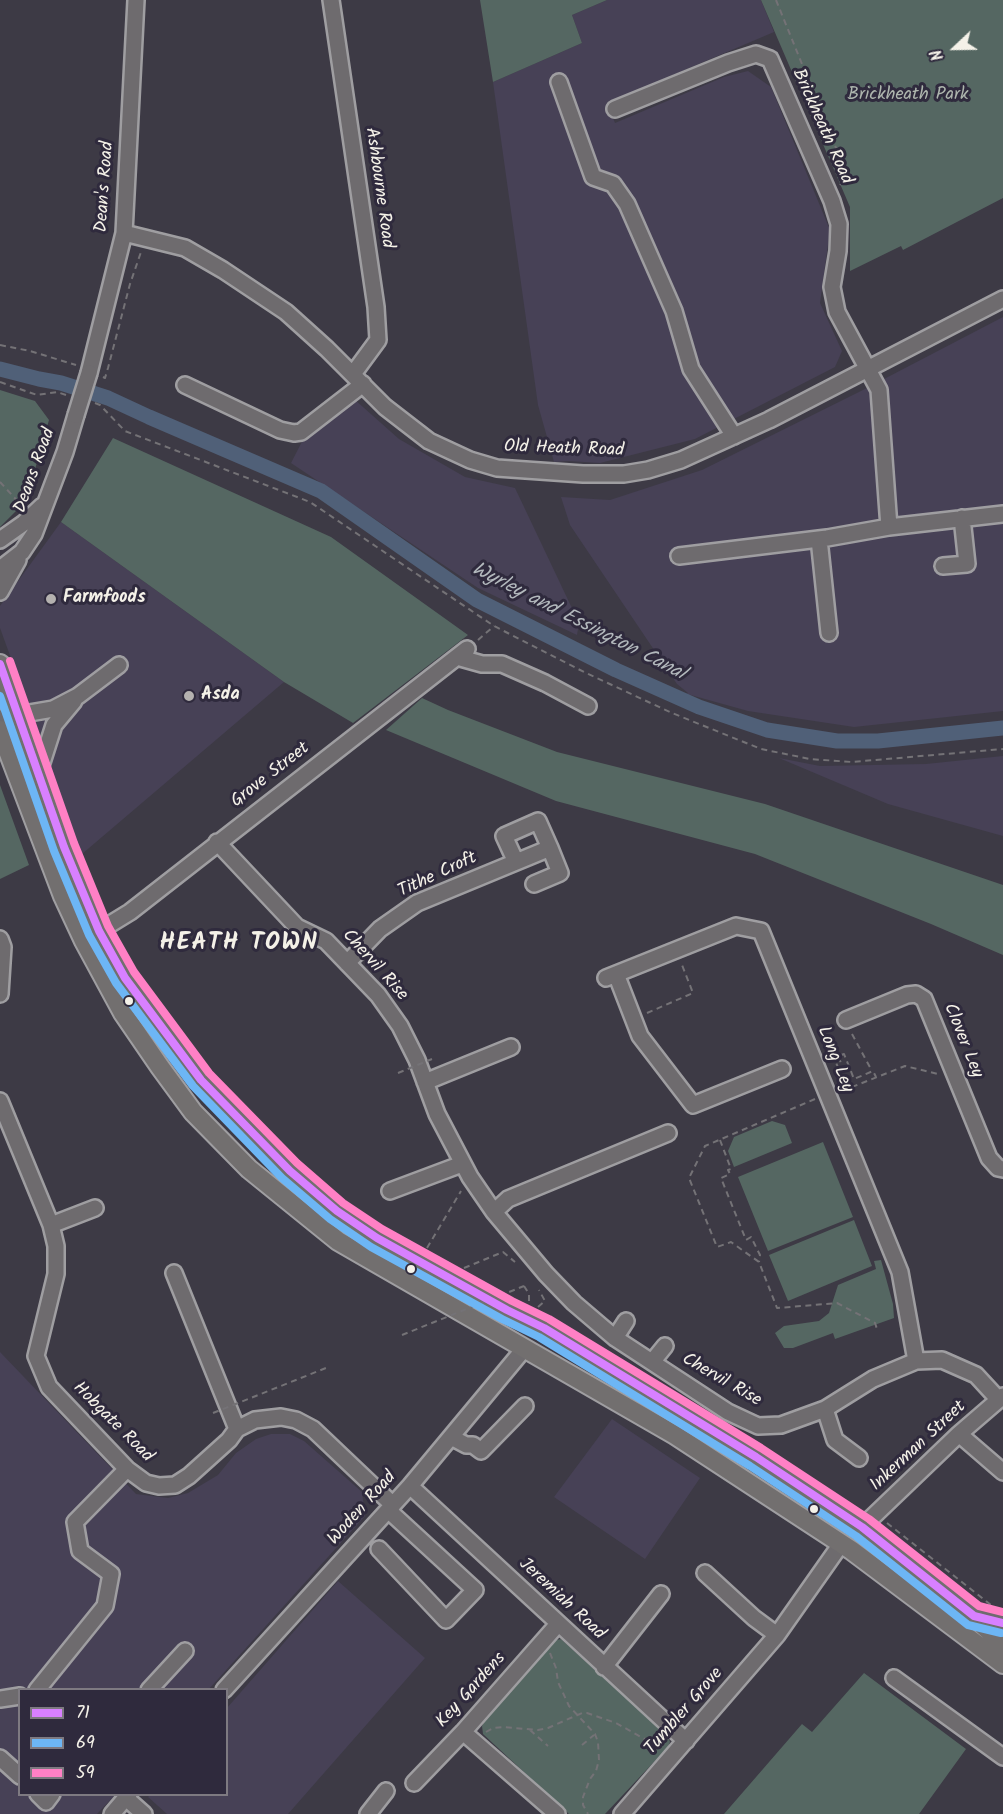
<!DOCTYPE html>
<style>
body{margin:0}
#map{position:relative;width:1003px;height:1814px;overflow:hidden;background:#3d3a45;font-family:Kalam,sans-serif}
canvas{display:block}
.legend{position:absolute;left:18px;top:1688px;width:210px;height:108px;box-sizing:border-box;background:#2f2a3d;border:2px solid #7e7a81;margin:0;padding:8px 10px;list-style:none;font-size:18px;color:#f4f1e8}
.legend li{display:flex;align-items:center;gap:12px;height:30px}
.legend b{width:30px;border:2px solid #7e7a81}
.north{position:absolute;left:925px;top:18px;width:60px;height:60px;-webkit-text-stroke:4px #2f2a3d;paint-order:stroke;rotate:248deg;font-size:16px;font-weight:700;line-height:24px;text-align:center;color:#f4f1e8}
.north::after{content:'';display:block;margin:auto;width:21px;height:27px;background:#f4f1e8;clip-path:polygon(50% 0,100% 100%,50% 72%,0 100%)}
</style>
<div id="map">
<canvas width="1003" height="1814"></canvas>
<ul class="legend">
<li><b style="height:8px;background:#d880ff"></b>71</li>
<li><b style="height:8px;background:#6db6f5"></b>69</li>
<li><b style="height:8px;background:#ff80c5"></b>59</li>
</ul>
<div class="north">N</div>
</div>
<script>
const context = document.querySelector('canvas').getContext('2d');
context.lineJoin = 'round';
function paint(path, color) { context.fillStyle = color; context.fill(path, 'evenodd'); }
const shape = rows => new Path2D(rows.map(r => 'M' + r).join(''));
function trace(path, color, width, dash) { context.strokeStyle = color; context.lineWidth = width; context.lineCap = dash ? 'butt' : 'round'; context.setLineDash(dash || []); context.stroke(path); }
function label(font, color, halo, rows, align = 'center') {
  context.font = font + ' Kalam,sans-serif'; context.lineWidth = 6; context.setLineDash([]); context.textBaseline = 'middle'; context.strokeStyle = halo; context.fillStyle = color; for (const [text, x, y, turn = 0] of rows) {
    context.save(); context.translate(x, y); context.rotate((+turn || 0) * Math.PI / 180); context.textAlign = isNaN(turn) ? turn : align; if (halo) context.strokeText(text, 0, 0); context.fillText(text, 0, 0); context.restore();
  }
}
paint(shape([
 [607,0,761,0,774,32,607,103,615,123,724,77,748,71,771,87,830,230,820,303,842,351,835,367,695,439,600,463,568,461,554,462,538,405,493,82,582,43,572,15],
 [1003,317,1003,711,854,727,748,711,687,694,688,693,677,684,570,525,561,497,610,500,702,470,863,390],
 [354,399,399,439,465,477,515,488,579,623,577,635,478,588,291,463,310,426],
 [61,522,284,682,82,854,0,628,0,606],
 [1003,756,1003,836,888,804,779,758,820,766,926,764],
 [0,1352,136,1494,168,1498,188,1493,218,1475,236,1453,256,1439,271,1434,290,1434,304,1441,362,1492,365,1516,209,1689,20,1690,20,1794,115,1795,97,1814,0,1814],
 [612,1419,700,1478,645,1559,554,1497],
 [338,1581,425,1658,288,1814,167,1814,148,1797,150,1795,226,1794,227,1708]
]), '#474156');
paint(shape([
 [480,0,607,0,572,15,582,43,493,82],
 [761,0,1003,0,1003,198,903,250,901,246,850,271,850,207],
 [0,390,35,401,49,420,26,501,0,527],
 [113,438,331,537,468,635,353,723,284,682,61,522],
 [422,698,448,710,557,752,765,804,1003,885,1003,955,931,924,755,854,556,801,386,730],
 [0,785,29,865,0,879],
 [772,1121,785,1125,792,1143,734,1167,728,1151,734,1137],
 [823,1142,853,1217,768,1251,738,1177],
 [854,1220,872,1266,788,1301,769,1255],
 [881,1260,893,1304,894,1318,835,1339,833,1333,793,1348,784,1348,775,1333,784,1326,819,1321,829,1313,838,1285,876,1269,874,1261],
 [561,1639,668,1736,670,1742,668,1747,605,1814,569,1814,483,1734,482,1726,485,1720,552,1641],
 [864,1673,966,1749,919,1814,724,1814,802,1724,812,1732]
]), '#556762');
trace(shape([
 [0,369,39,379,61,383,108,398,149,417,321,491,477,600,616,670,699,707,767,730,837,741,878,741,1003,728]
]), '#506078', 15);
const minor = shape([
 [331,0,376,307,378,340,353,374],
 [559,82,593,177,613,184,627,204,674,311,691,369,734,436],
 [615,109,728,63,756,54,770,59,832,201,839,224,838,251,832,287,837,312,879,390,889,527,827,538,679,556],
 [124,233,185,248,223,270,286,312,327,349,385,407,429,441,470,460,497,468,583,474,624,474,648,470,681,460,769,420,1003,299],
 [89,373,124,233,136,0],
 [185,385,280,430,294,433,301,432,363,384],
 [889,527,1003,514],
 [819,539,829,633],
 [0,540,24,523,42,506],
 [943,566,967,564,962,518],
 [0,569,22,552,34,534,65,452,76,415],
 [0,592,18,560],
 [457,657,482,664,502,664,545,683,588,706],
 [0,718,53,709,78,696,119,665],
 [39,772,54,725,74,701],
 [217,842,297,927,326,941,378,995,400,1026,417,1060,437,1114,470,1177,494,1212,546,1274,574,1303,615,1338,728,1412,758,1426,781,1425,825,1409,873,1379,916,1361,942,1360,976,1375,999,1400],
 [516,862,504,836,538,821,550,848],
 [99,931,130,912,467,649],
 [0,939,3,947,0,994],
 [347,963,380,929,417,903,550,848,560,873,534,884],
 [616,974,640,1036,693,1105,782,1069],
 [606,978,736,926,761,931,900,1272,916,1361],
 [846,1020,907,995,916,994,924,999,989,1158,998,1168,1003,1169],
 [425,1082,511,1047],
 [0,1101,51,1225,56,1246,56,1274,36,1356,49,1387,127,1469,146,1483,159,1486,175,1485,189,1476,229,1440,237,1429,255,1420,281,1417,296,1420,313,1429,393,1505],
 [390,1191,462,1164],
 [494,1212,508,1199,668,1133],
 [51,1225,95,1208],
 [174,1273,237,1429],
 [615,1338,626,1321],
 [652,1362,665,1346],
 [825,1409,835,1440,859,1458],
 [959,1434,1003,1472],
 [451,1437,466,1445,473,1445,481,1451,525,1406],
 [410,1486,686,1741],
 [862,1527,959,1434,1003,1396],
 [379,1549,446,1620,475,1590,388,1510],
 [974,1616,1003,1623],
 [777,1635,841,1544],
 [604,1667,661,1594],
 [894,1678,1003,1757],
 [37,1690,105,1606,111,1574,80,1551,75,1522,127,1469],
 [149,1690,185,1651],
 [224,1690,410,1486,524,1349],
 [0,1699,20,1696],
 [463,1732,557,1814],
 [0,1758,20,1776],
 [414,1783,463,1732,558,1624],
 [38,1794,46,1802,52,1794],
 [126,1798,144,1814],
 [112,1814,129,1794],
 [368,1814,386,1791],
 [622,1814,777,1635,754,1618,705,1573]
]);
const major = shape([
 [0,664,64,847,99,931,125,978,201,1080,290,1171,337,1211,377,1238,507,1310,544,1328,756,1457,862,1527,963,1607,1003,1644],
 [0,730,63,896,84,941,123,1013,160,1067,193,1112,249,1169,338,1241,675,1435,851,1550,1003,1664]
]);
trace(minor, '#9f9ea1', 20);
trace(major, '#9f9ea1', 22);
trace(shape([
 [776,0,847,175,840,185],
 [0,345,30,351,76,365],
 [103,377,105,378,108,368,130,284,141,252],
 [0,382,37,395,57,392,66,395],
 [95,403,100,405,125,431,310,502,494,626,584,672,672,713,761,749,810,759,852,762,1003,749],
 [0,482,22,506],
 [478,640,494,626],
 [647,1013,693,993,682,965],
 [852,1034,872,1071],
 [830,1060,834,1058,844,1081,848,1079,838,1056,844,1054,854,1079,873,1071,876,1077],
 [842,1091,905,1066,938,1074],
 [815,1099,705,1146,689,1178,717,1247,731,1242,759,1262,777,1308,837,1303,875,1323,877,1329],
 [720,1140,731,1169,728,1170,730,1174,721,1178,746,1240,751,1237,760,1255,759,1262],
 [427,1248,461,1191],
 [464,1268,503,1252,515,1262],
 [524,1286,529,1294,529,1302],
 [538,1307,545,1301,539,1290],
 [887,1523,991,1605],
 [550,1653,556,1668,558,1682,569,1706,595,1734,598,1742,599,1760,596,1771,590,1779,583,1797,583,1805,588,1814],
 [530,1730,548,1746],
 [486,1732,493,1728,503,1727,538,1730,548,1728,582,1713,587,1713,616,1723,659,1747],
 [582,1745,594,1735]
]), '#747276', 2, [6, 4.5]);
trace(minor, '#6e6b6e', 15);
trace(major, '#726f6f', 18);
const minorBridge = shape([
 [76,415,89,373]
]);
trace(minorBridge, '#9f9ea1', 20, []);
trace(shape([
 [398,1073,432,1059],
 [402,1335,524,1286],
 [213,1413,326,1368]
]), '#747276', 2, [6, 4.5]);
trace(minorBridge, '#6e6b6e', 15);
trace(shape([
 [0,664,64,847,99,931,125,978,201,1080,290,1171,337,1211,377,1238,507,1310,544,1328,756,1457,862,1527,974,1616,1003,1623]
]), '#d880ff', 8);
trace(shape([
 [0,696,54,851,89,935,116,983,193,1086,282,1178,330,1219,371,1247,502,1319,539,1337,750,1466,856,1536,968,1625,1001,1633]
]), '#6db6f5', 8);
trace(shape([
 [10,661,74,843,108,926,134,972,209,1073,297,1163,343,1203,382,1229,512,1301,549,1319,761,1448,869,1519,979,1606,1003,1612]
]), '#ff80c5', 8);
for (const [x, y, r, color] of [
 [51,599,6,"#b4b1af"],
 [189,696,6,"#b4b1af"],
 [129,1001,5,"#f4f1e8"],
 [411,1269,5,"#f4f1e8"],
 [814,1509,5,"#f4f1e8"]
]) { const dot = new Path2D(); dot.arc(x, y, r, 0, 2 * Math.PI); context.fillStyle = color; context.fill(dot); trace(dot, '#2f2a3d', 2); }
label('18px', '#aeb6ae', '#2f2a3d', [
 ["Brickheath Park",908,96]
]);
label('18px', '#f4f1e8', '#2f2a3d', [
 ["Brickheath Road",821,127,66],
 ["Dean's Road",106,187,-86],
 ["Ashbourne Road",378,188,82],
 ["Old Heath Road",564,450,2],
 ["Deans Road",36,471,-70],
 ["Grove Street",271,776,-38],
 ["Tithe Croft",438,876,-25],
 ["Chervil Rise",374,966,48],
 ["Clover Ley",962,1041,68],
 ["Long Ley",834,1060,68],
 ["Chervil Rise",721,1381,30],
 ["Hobgate Road",112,1423,45],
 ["Inkerman Street",919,1447,-43],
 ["Woden Road",363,1509,-48],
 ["Jeremiah Road",561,1600,43],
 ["Key Gardens",472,1691,-48],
 ["Tumbler Grove",685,1712,-49]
]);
label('bold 18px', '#f4f1e8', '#2f2a3d', [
 ["Farmfoods",63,599],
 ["Asda",201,696]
], 'left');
label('italic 20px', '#b3b9bd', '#2f2a3d', [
 ["Wyrley and Essington Canal",578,623,27]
]);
context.letterSpacing = '1.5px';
label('bold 24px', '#f4f1e8', '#2f2a3d', [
 ["HEATH TOWN",239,945]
]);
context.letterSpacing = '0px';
</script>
